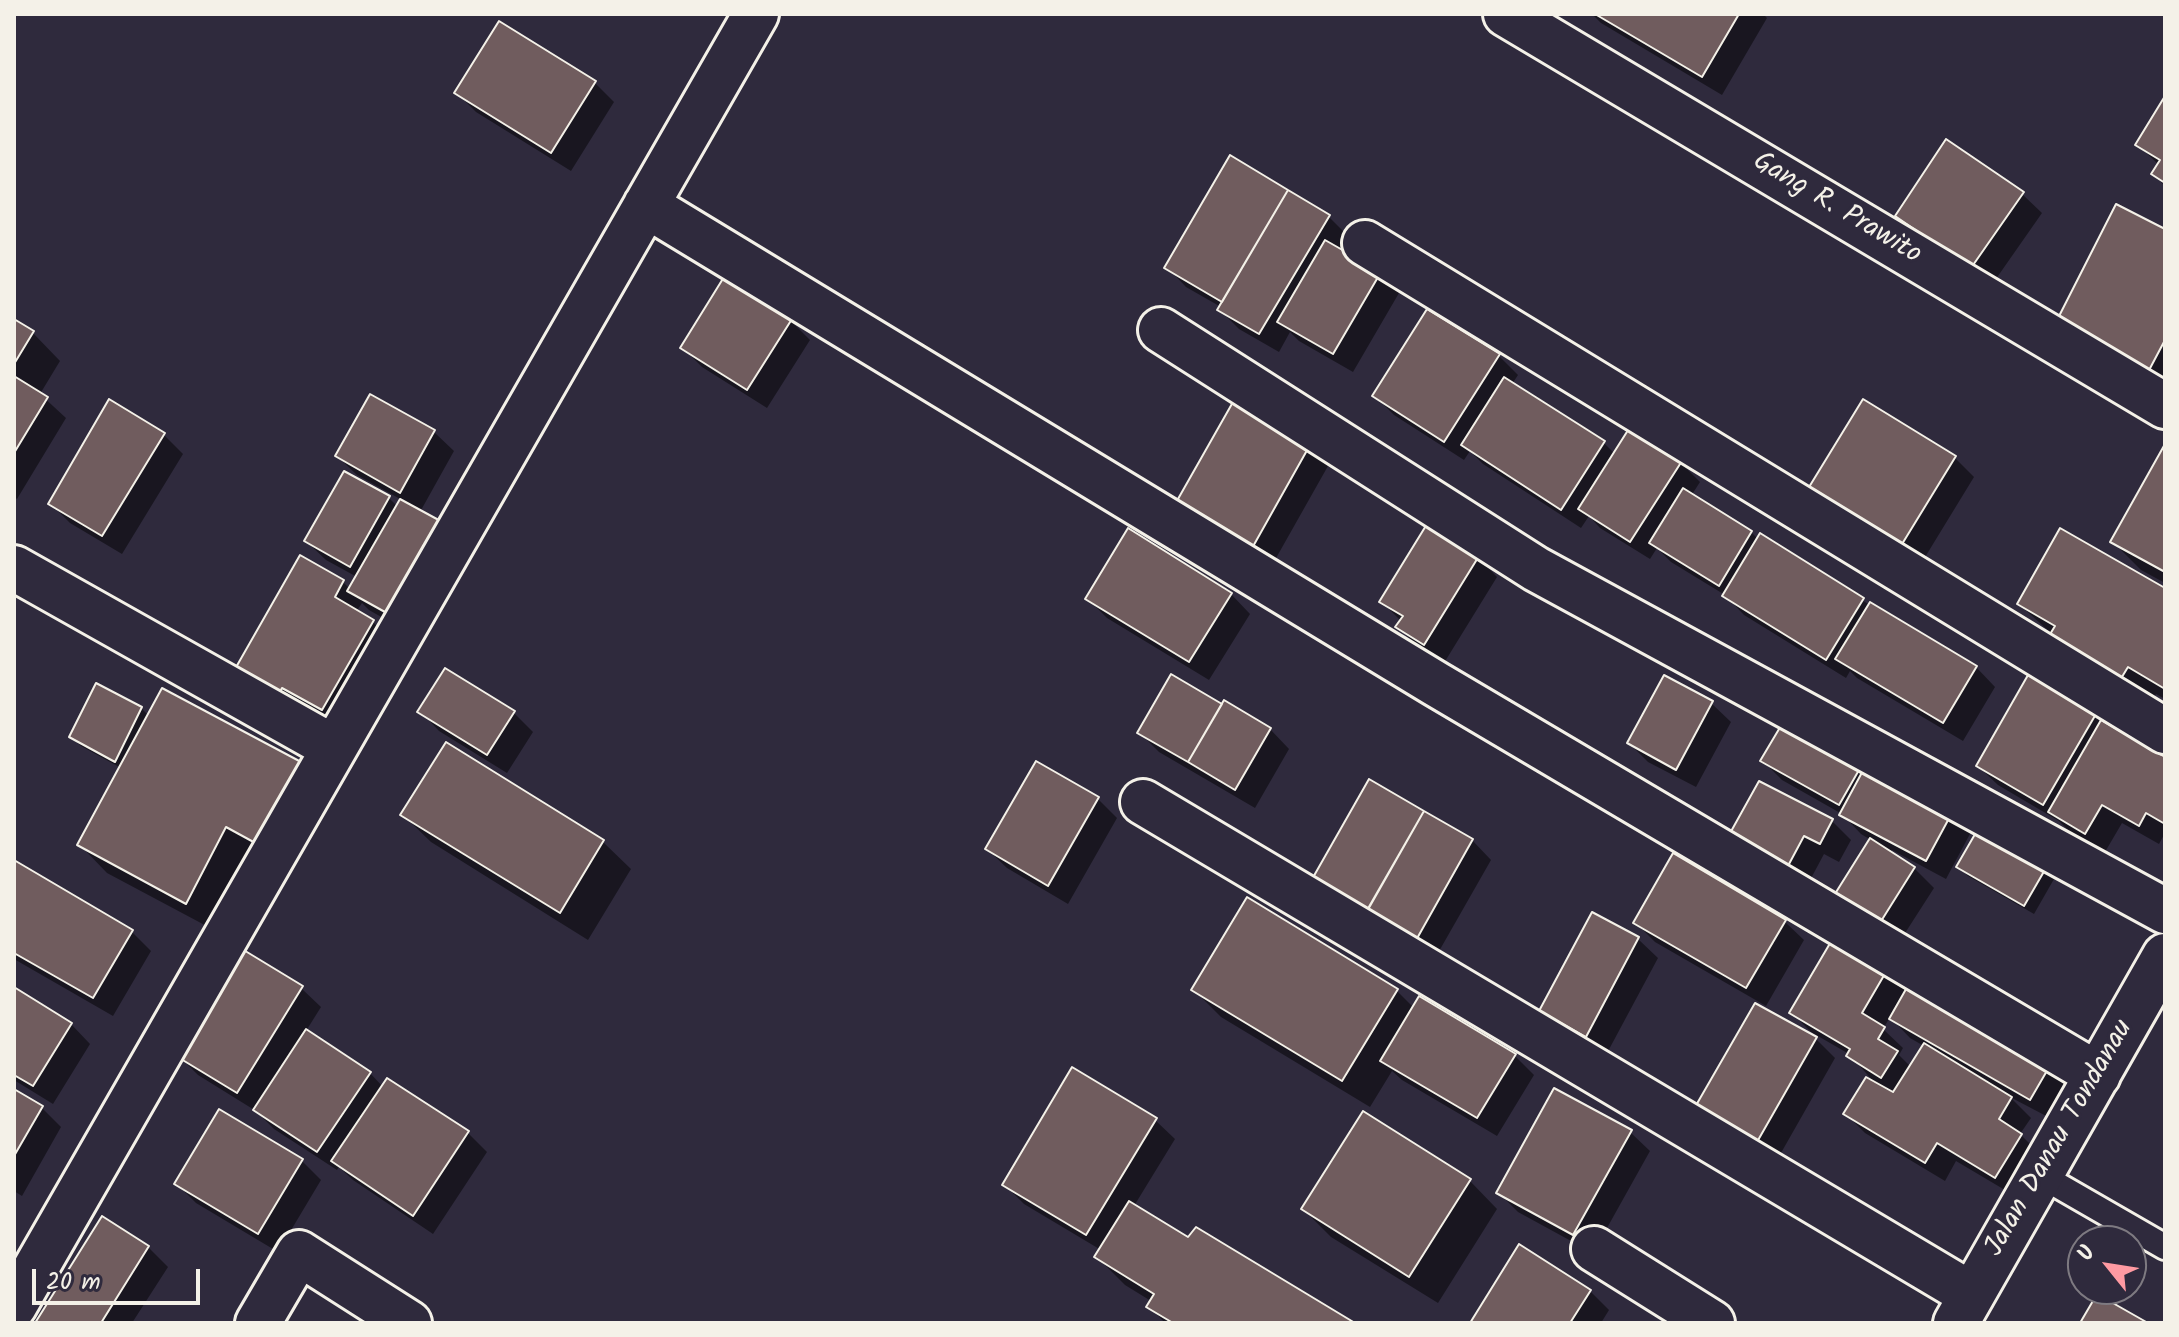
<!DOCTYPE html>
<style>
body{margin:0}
#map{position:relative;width:2179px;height:1337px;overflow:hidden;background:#2f2a3d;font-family:Kalam,sans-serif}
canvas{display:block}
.frame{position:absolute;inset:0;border:16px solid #f4f1e8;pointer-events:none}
.north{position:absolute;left:2067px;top:1225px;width:80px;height:80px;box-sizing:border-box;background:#2f2a3d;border:2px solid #7e7a81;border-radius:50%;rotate:300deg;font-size:22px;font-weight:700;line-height:32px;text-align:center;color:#f4f1e8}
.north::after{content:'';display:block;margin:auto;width:28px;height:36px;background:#ff9aa2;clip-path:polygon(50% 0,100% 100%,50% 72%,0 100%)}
.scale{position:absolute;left:32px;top:1269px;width:168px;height:36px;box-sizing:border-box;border:4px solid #f4f1e8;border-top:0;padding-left:10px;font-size:24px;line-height:28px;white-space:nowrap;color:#f4f1e8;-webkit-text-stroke:6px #2f2a3d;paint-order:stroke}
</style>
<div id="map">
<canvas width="2179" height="1337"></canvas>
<div class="frame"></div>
<div class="north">U</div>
<div class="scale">20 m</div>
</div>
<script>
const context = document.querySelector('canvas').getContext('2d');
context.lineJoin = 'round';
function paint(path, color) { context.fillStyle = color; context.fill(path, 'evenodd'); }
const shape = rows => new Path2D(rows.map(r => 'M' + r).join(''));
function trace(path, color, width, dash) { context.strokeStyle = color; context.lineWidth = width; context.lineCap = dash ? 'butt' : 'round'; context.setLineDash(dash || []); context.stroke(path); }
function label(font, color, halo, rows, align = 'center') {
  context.font = font + ' Kalam,sans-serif'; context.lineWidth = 6; context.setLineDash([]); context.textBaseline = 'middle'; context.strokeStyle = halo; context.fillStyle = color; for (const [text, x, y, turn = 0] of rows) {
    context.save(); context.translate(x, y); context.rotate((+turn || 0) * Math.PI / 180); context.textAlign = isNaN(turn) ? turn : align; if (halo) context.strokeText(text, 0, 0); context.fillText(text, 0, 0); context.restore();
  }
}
paint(shape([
 [1592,14,1763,14,1767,18,1722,95,1601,23],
 [499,23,595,83,614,102,571,171,476,112,456,92],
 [2165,100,2165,186,2153,174,2159,165,2137,144],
 [2022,194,2042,213,1991,286,1917,235,1897,215],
 [1328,216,1348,236,1339,250,1380,274,1399,293,1353,372,1299,341,1290,332,1279,352,1239,329,1220,310,1221,307,1186,287,1167,267],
 [2165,231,2165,395,2084,353],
 [790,320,810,340,767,408,702,367,682,347],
 [14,321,33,333,60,361,40,394,66,418,17,499,14,497],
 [1498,355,1518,375,1512,384,1604,443,1615,454,1631,430,1681,463,1700,482,1691,496,1751,532,1759,540,1976,667,1995,687,1963,741,1857,678,1850,671,1846,678,1744,615,1725,595,1671,562,1657,548,1650,559,1600,528,1589,516,1581,528,1483,464,1470,451,1464,460,1394,415,1375,396],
 [370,397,434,432,454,451,420,512,413,635,369,610,362,603,356,612,373,622,392,641,342,728,256,688,301,558,343,582,350,589,357,577,326,560,306,541,389,498,398,507,402,500,357,475,337,456],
 [163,434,183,454,122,554,70,523,50,503],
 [1309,447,1328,466,1271,567,1196,525],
 [2165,448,2165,583,2141,570,2113,542],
 [1955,458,1974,477,1919,567,1828,511],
 [1478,557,1497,577,1444,663,1417,646,1398,627,1401,621,1382,602],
 [2165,590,2165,699,2156,694,2143,717,2019,604],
 [1231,594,1250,614,1209,680,1107,618,1088,599],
 [1711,703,1731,722,1696,787,1648,762,1629,743],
 [1222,706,1270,729,1289,749,1255,808,1159,752,1140,733],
 [141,708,149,716,302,765,214,930,107,873,80,845,121,768,81,746,71,737],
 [420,711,514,713,533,732,507,773,439,731],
 [2094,716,2102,723,2165,760,2165,833,2159,844,2122,823,2105,852,2069,831,2059,821,1998,785,1978,766],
 [1785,722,1952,813,1971,832,1946,879,1892,850,1890,853,1914,868,1934,888,1898,944,1854,916,1871,840,1861,834,1842,814,1782,780,1763,761],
 [1370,782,1472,840,1491,860,1434,960,1328,907],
 [1098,799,1117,818,1068,904,1007,868,987,849],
 [403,815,603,842,631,869,588,940,431,842],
 [1832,821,1851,840,1839,862,1824,854,1801,897,1744,858],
 [14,863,132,932,151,951,113,1016,14,959],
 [1958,867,2045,870,2054,879,2034,914,1968,876],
 [1593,915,1638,939,1658,958,1606,1055,1561,1030,1541,1011],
 [1784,921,1804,940,1766,1006,1655,942,1635,922],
 [1840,931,2073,1078,2050,1118,2010,1097,2031,1118,2020,1134,2040,1154,2015,1196,1956,1161,1945,1181,1865,1133,1846,1114,1874,1082,1849,1054,1811,1032,1792,1013],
 [1890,1017,1910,1038,1924,1046,1911,1067,1899,1055,1903,1048,1883,1029],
 [301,988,321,1007,306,1031,370,1073,383,1087,468,1133,487,1152,433,1234,353,1180,339,1167,337,1170,274,1129,256,1111,198,1075,178,1055],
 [14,990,71,1024,90,1044,53,1104,14,1080],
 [1194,990,1397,991,1414,1008,1514,1055,1534,1075,1497,1136,1402,1080,1392,1071,1370,1107,1221,1017],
 [1816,1039,1835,1058,1773,1167,1713,1133],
 [14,1091,42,1108,61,1127,22,1196,14,1191],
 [220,1111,302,1161,321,1180,278,1252,196,1203,177,1184],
 [1155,1120,1175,1139,1134,1206,1189,1240,1351,1323,1165,1323,1149,1306,1151,1301,1125,1285,1097,1257,1101,1250,1024,1204,1004,1184],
 [1630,1132,1650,1151,1593,1253,1518,1212,1499,1193],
 [1470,1181,1497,1209,1438,1303,1331,1237,1303,1209],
 [102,1219,148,1247,168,1267,132,1323,37,1323],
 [1590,1291,1609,1310,1601,1323,1472,1323]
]), '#0007');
const building = shape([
 [1595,14,1739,14,1702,77,1595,14],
 [499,21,596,81,551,153,454,93,499,21],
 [2165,96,2165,183,2151,174,2160,160,2135,145,2165,96],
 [1946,139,2024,192,1971,268,1895,216,1946,139],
 [1230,155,1288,190,1222,302,1164,268,1230,155],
 [1288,190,1330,215,1259,334,1217,310,1288,190],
 [2116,204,2165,229,2165,340,2147,374,2054,326,2116,204],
 [1325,240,1381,272,1333,354,1277,322,1325,240],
 [724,277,792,319,747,390,680,348,724,277],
 [1427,309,1500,354,1444,442,1372,396,1427,309],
 [14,319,34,331,14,364,14,319],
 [14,376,48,397,14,453,14,376],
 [1504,377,1605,441,1561,510,1461,445,1504,377],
 [370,394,435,430,400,493,335,456,370,394],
 [109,399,165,433,102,536,48,504,109,399],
 [1863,399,1956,456,1899,549,1806,492,1863,399],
 [1233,402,1310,445,1251,550,1174,506,1233,402],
 [1630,427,1682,461,1630,542,1578,509,1630,427],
 [2165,444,2165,572,2110,542,2165,444],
 [344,471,390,496,350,567,304,541,344,471],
 [1683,488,1752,531,1719,586,1649,543,1683,488],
 [400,499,446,524,394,617,347,591,400,499],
 [1427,524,1479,556,1424,645,1395,627,1403,616,1379,602,1427,524],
 [1128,528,1232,593,1189,662,1085,599,1128,528],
 [2060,528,2165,588,2165,689,2128,667,2114,690,2041,649,2055,626,2017,604,2060,528],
 [1760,533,1864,598,1826,660,1722,596,1760,533],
 [300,555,344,580,335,597,374,620,322,710,282,688,279,694,235,669,300,555],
 [1870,602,1977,666,1943,723,1835,659,1870,602],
 [445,668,515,711,487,755,417,712,445,668],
 [1171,674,1222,704,1188,762,1137,733,1171,674],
 [1664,675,1713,701,1676,770,1627,743,1664,675],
 [2028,675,2096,714,2043,805,1976,766,2028,675],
 [96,683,142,707,115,762,69,737,96,683],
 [162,688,303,763,259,845,226,827,186,904,77,845,162,688],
 [1224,700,1271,728,1235,790,1188,762,1224,700],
 [1785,719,1863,763,1839,805,1760,761,1785,719],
 [2101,720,2165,757,2165,824,2146,813,2139,826,2102,805,2085,834,2048,812,2101,720],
 [446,742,604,840,560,913,400,815,446,742],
 [1036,761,1099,797,1048,886,985,849,1036,761],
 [1866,765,1953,811,1926,861,1839,815,1866,765],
 [1369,779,1424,811,1362,919,1307,888,1369,779],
 [1759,781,1833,819,1820,844,1804,836,1781,879,1729,835,1759,781],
 [1424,811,1473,839,1415,942,1366,913,1424,811],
 [1978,829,2046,868,2024,906,1956,867,1978,829],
 [1870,838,1915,867,1878,926,1833,897,1870,838],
 [1673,853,1786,920,1746,988,1633,923,1673,853],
 [14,860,133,930,93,998,14,953,14,860],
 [1247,897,1398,989,1342,1081,1191,990,1247,897],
 [1592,912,1639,937,1586,1037,1539,1011,1592,912],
 [1839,928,1893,960,1862,1013,1885,1027,1878,1039,1898,1051,1881,1078,1846,1056,1850,1049,1789,1013,1839,928],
 [242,949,303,986,237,1093,176,1056,242,949],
 [1914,975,2055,1057,2030,1100,1889,1019,1914,975],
 [14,987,72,1023,33,1086,14,1075,14,987],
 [1419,996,1516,1054,1477,1118,1380,1061,1419,996],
 [1755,1003,1817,1037,1753,1149,1691,1114,1755,1003],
 [306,1029,371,1072,317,1152,253,1110,306,1029],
 [1924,1043,2012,1097,1999,1119,2022,1134,1995,1178,1937,1143,1925,1163,1843,1114,1866,1077,1893,1092,1924,1043],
 [1072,1067,1157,1118,1086,1235,1002,1185,1072,1067],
 [387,1078,469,1131,413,1216,331,1161,387,1078],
 [1554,1088,1632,1130,1573,1235,1496,1193,1554,1088],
 [14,1089,43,1106,14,1156,14,1089],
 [219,1109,303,1159,258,1234,174,1184,219,1109],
 [1363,1111,1471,1179,1409,1277,1301,1209,1363,1111],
 [1129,1201,1188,1237,1196,1227,1355,1323,1173,1323,1146,1307,1154,1294,1094,1257,1129,1201],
 [102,1216,149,1246,101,1323,35,1323,102,1216],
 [1519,1244,1591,1290,1570,1323,1470,1323,1519,1244],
 [2097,1294,2148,1323,2080,1323,2097,1294]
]);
paint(building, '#705c5e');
trace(building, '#f4f1e8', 2);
const service = shape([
 [2040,1175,2165,1247]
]);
const minor = shape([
 [1506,14,2165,406],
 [646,205,1436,684,2098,1075],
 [1365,243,2165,731],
 [1161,330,1536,569,2165,911],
 [14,568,334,748],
 [1143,802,1972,1295],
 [1594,1249,1712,1323],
 [14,1306,756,14],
 [258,1323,299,1253,409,1323],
 [1956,1323,2165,956]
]);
trace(service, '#f4f1e8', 30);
trace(minor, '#f4f1e8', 50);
trace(service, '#2f2a3d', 24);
trace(minor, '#2f2a3d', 44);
label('28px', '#f4f1e8', '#2f2a3d', [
 ["Gang R. Prawito",1836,210,31],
 ["Jalan Danau Tondanau",2061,1139,-60]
]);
</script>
